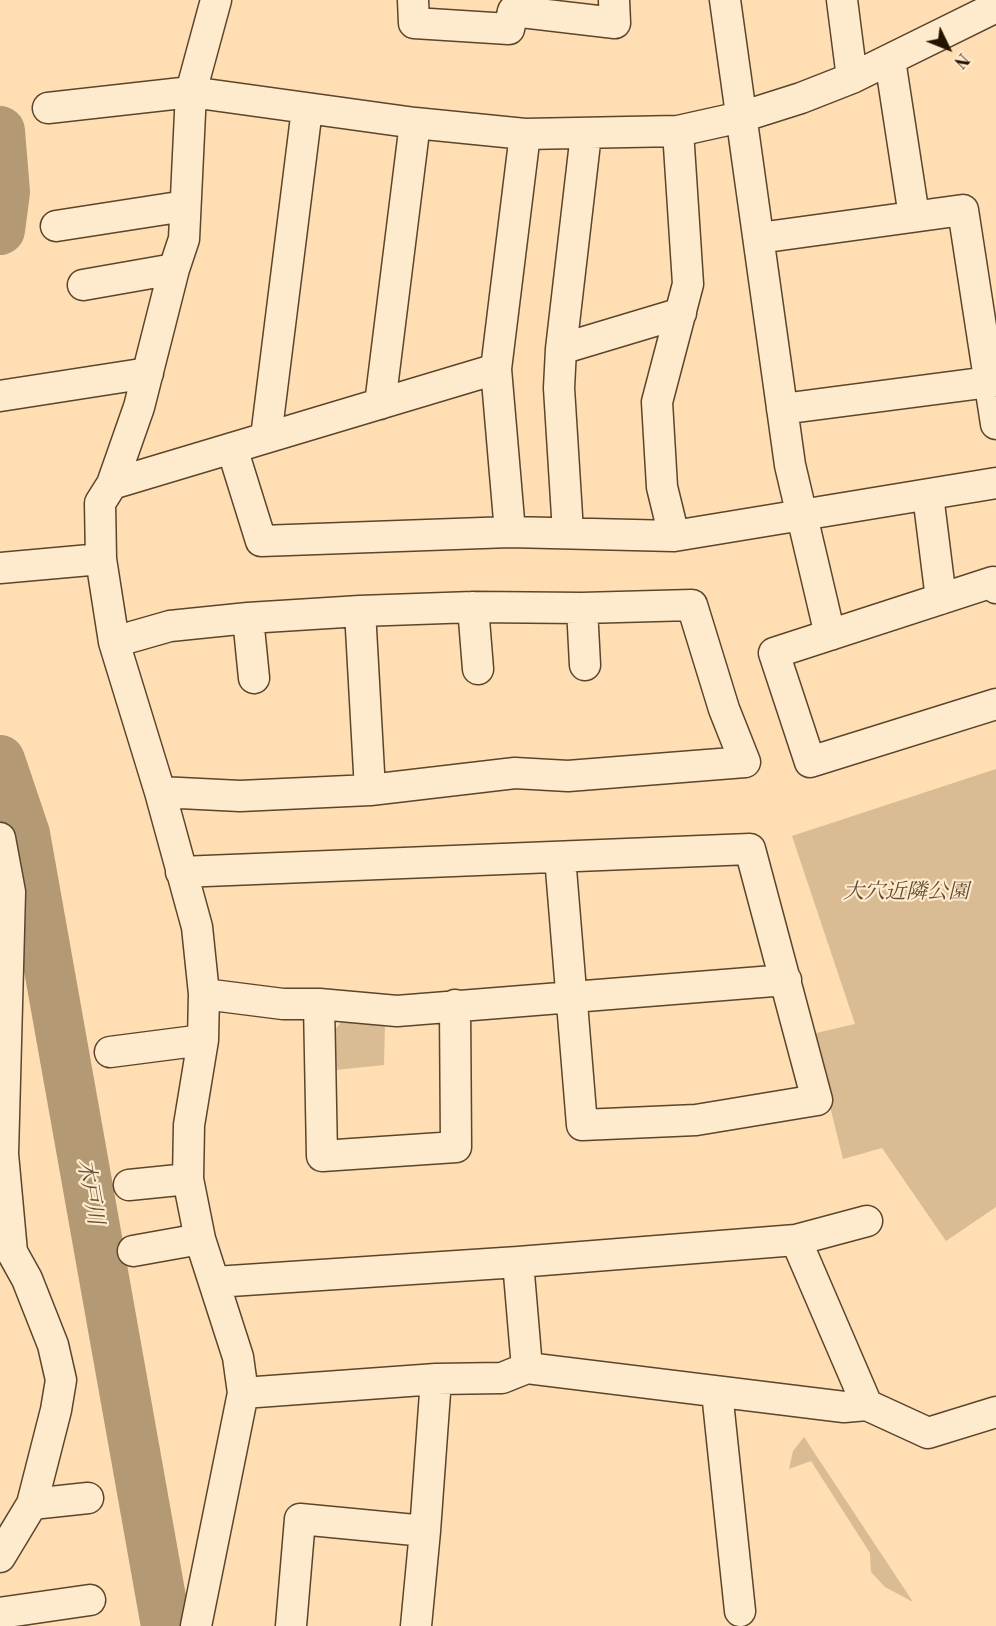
<!DOCTYPE html>
<meta charset="utf-8">
<style>
body{margin:0}
#map{position:relative;width:996px;height:1626px;overflow:hidden;background:#fedeb2;font-family:"Libre Bodoni",serif}
canvas{display:block}
.north{position:absolute;left:918px;top:18px;width:60px;height:60px;-webkit-text-stroke:4px #feeacd;paint-order:stroke;rotate:133deg;font-size:16px;font-weight:700;line-height:24px;text-align:center;color:#251200}
.north::after{content:'';display:block;margin:auto;width:21px;height:27px;background:#251200;clip-path:polygon(50% 0,100% 100%,50% 72%,0 100%)}
</style>
<div id="map">
<canvas width="996" height="1626"></canvas>
<div class="north">N</div>
</div>
<script>
const context = document.querySelector('canvas').getContext('2d');
context.lineJoin = 'round';
function paint(path, color) { context.fillStyle = color; context.fill(path, 'evenodd'); }
const shape = rows => new Path2D(rows.map(r => 'M' + r).join(''));
function trace(path, color, width, dash) { context.strokeStyle = color; context.lineWidth = width; context.lineCap = dash ? 'butt' : 'round'; context.setLineDash(dash || []); context.stroke(path); }
function label(font, color, halo, rows, align = 'center') {
  context.font = font + ' "Libre Bodoni","Noto Serif JP",serif'; context.lineWidth = 4.5; context.setLineDash([]); context.textBaseline = 'middle'; context.strokeStyle = halo; context.fillStyle = color; for (const [text, x, y, turn = 0] of rows) {
    context.save(); context.translate(x, y); context.rotate((+turn || 0) * Math.PI / 180); context.textAlign = isNaN(turn) ? turn : align; if (halo) context.strokeText(text, 0, 0); context.fillText(text, 0, 0); context.restore();
  }
}
paint(shape([
 [996,769,996,1207,946,1241,882,1148,843,1159,812,1034,855,1024,792,836],
 [343,1020,385,1022,384,1065,335,1070,331,1034],
 [804,1437,913,1602,885,1587,871,1572,870,1553,811,1461,789,1469,793,1451]
]), '#d9bb94');
trace(shape([
 [0,131,5,192,0,230],
 [0,760,25,834,166,1626]
]), '#b49975', 50);
const street = shape([
 [413,0,414,23,509,29,513,11,615,23,614,0],
 [725,0,790,465,830,635],
 [842,0,852,78],
 [890,60,914,216],
 [48,108,191,92,415,123,525,134,678,131,741,117,801,98,852,78,996,7],
 [56,226,185,206],
 [759,238,963,210,996,424],
 [83,285,174,269],
 [561,349,681,313],
 [0,396,148,373],
 [380,404,415,123],
 [782,409,996,381],
 [266,437,307,109],
 [232,448,261,541,510,532,674,536,996,483],
 [112,484,496,369],
 [928,495,941,599],
 [510,532,496,369,525,134],
 [568,532,559,388,561,349,586,134],
 [674,536,662,487,657,402,688,284,678,131],
 [0,568,101,559],
 [996,588,993,582,774,653,810,762,996,704],
 [473,607,478,669],
 [582,608,585,665],
 [360,611,370,790],
 [248,618,254,678],
 [114,642,170,626,248,618,360,611,473,607,582,608,692,605,724,709,745,762,568,776,515,773,370,790,240,796,160,792],
 [0,838,10,892,3,1154,12,1252,27,1279,53,1345,61,1380,56,1410,32,1504,0,1557],
 [181,872,750,849,817,1100,696,1120,582,1125,560,857],
 [204,994,283,1004,319,1004,397,1011,786,980],
 [319,1004,322,1156,456,1147,455,1005],
 [110,1052,203,1040],
 [129,1185,188,1179],
 [796,1240,867,1405],
 [133,1251,200,1239],
 [518,1262,527,1368],
 [215,1282,518,1262,796,1240,867,1221],
 [717,1392,740,1611],
 [243,1393,436,1379,502,1378,527,1368,844,1407,867,1405,928,1433,996,1412],
 [32,1504,88,1498],
 [0,1613,90,1600],
 [196,1626,243,1393,238,1357,200,1239,188,1179,189,1125,203,1040,204,994,197,927,160,792,114,642,101,559,100,503,112,484,139,407,174,269,184,239,191,92,216,0],
 [291,1626,300,1519,425,1531],
 [416,1626,425,1531,436,1379]
]);
trace(street, '#5b452c', 33);
trace(street, '#feeacd', 30);
label('italic 21px', '#644d34', '#feeacd', [
 ["大穴近隣公園",906,893]
]);
label('italic 22px', '#654f35', '#feeacd', [
 ["木戸川",89,1192,80]
]);
</script>
